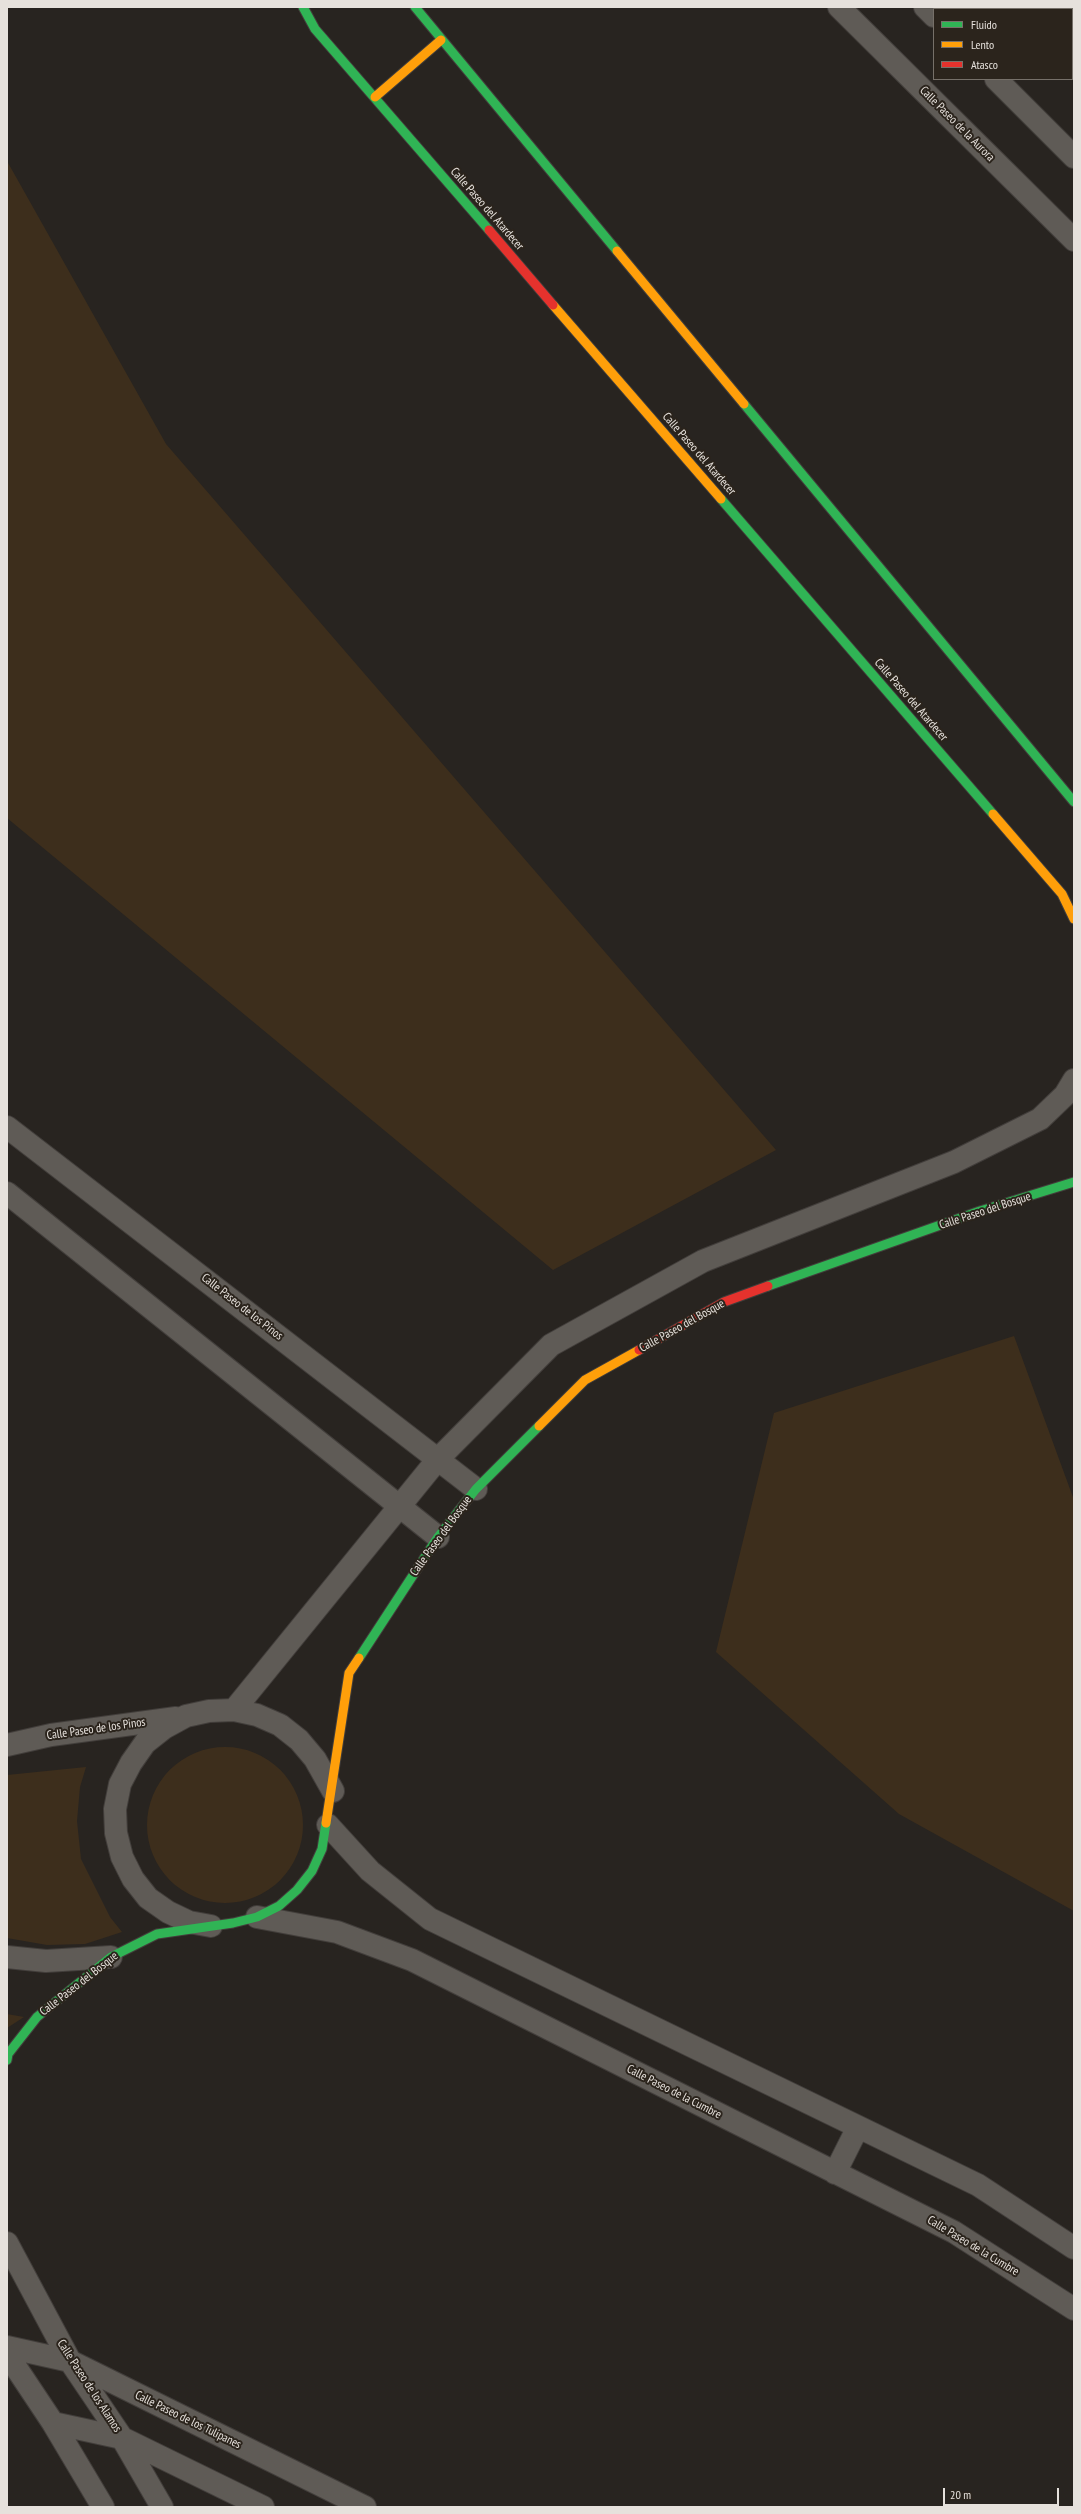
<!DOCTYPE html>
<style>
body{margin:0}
#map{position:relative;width:1081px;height:2514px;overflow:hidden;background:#282420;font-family:"PT Sans Narrow",sans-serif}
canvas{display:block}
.frame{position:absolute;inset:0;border:8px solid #e6e1dc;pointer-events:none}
.legend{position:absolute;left:933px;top:8px;width:140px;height:72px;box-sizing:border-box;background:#2b241c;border:1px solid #767069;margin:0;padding:5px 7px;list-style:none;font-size:12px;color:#e6e1dc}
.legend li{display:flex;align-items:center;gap:8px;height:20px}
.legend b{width:20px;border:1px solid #767069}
.scale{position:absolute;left:943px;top:2488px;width:116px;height:18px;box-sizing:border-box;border:2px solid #e6e1dc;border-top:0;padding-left:5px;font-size:12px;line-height:14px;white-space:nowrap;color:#e6e1dc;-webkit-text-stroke:3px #2b241c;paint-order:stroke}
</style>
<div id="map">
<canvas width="1081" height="2514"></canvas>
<div class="frame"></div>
<ul class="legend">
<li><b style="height:5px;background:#30b455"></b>Fluido</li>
<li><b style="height:5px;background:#ff9f0a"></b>Lento</li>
<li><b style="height:5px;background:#e5322d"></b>Atasco</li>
</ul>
<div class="scale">20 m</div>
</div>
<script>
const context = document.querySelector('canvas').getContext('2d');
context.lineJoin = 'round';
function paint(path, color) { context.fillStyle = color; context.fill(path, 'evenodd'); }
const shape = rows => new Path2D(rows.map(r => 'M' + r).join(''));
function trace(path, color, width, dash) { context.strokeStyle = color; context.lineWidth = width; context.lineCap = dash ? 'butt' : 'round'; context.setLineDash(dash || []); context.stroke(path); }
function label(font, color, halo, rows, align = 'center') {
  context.font = font + ' "PT Sans Narrow",sans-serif'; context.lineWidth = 4; context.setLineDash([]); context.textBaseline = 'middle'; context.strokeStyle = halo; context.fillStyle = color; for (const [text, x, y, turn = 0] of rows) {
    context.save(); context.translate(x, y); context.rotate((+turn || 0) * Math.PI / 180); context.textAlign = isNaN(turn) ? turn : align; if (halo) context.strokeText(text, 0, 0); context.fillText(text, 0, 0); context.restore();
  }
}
paint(shape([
 [7,161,166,444,776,1150,553,1270,7,818],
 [1014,1336,1074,1500,1074,1911,899,1814,716,1652,774,1413],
 '147 1825a78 78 0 1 1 156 0a78 78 0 1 1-156 0Z',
 [86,1767,80,1787,77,1821,81,1859,110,1917,122,1932,85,1944,47,1945,7,1938,7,1775],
 [7,2014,24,2017,7,2028]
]), '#3d2e1c');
const street = shape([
 [839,7,1074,240],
 [925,7,934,16],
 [996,79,1074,157],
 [7,1127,476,1489],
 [7,1193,438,1537],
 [234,1710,438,1459,551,1345,703,1261,954,1162,1040,1119,1065,1095,1074,1080],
 [7,1745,51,1735,176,1718],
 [328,1825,370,1871,430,1919,978,2185,1074,2248],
 [257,1917,337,1932,412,1960,954,2232,1074,2309],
 [211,1926,189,1922,168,1912,148,1898,133,1879,122,1857,116,1833,115,1809,120,1784,131,1763,145,1743,164,1728,186,1716,209,1711,234,1710,257,1715,280,1725,299,1740,315,1759,333,1791],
 [7,1957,46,1961,111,1957],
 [835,2173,858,2127],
 [7,2243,70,2361,122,2438,162,2507],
 [7,2347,70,2361,365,2507],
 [7,2354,53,2423,103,2507],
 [53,2423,122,2438,263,2507]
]);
const fast = shape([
 [303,7,315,29,489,230],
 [415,7,617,251],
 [744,404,1074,802],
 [721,499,993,814],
 [768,1286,980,1211,1074,1182],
 [359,1658,438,1537,476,1489,539,1426],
 [7,2060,8,2054,37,2017,111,1957,157,1934,233,1923,257,1917,279,1906,297,1890,312,1871,322,1849,326,1823]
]);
const slow = shape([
 [375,97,441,40],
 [617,251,744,404],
 [553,305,721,499],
 [993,814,1062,894,1074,919],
 [539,1426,585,1380,639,1350],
 [326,1823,349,1673,359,1658]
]);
const jam = shape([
 [489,230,553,305],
 [639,1350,724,1302,768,1286]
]);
trace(street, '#423e3b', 24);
trace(fast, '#423e3b', 11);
trace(slow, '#423e3b', 11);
trace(jam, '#423e3b', 11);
trace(street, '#5f5b56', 22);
trace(fast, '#30b455', 9);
trace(slow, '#ff9f0a', 9);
trace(jam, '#e5322d', 9);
label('12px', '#e6e1dc', '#2b241c', [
 ["Calle Paseo de la Aurora",957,124,45],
 ["Calle Paseo del Atardecer",487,209,49],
 ["Calle Paseo del Atardecer",699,454,49],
 ["Calle Paseo del Atardecer",911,700,49],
 ["Calle Paseo del Bosque",985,1211,-18],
 ["Calle Paseo de los Pinos",242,1307,38],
 ["Calle Paseo del Bosque",682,1326,-29],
 ["Calle Paseo del Bosque",441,1536,-54],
 ["Calle Paseo de los Pinos",96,1729,-8],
 ["Calle Paseo del Bosque",79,1984,-38],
 ["Calle Paseo de la Cumbre",674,2092,27],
 ["Calle Paseo de la Cumbre",973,2246,31],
 ["Calle Paseo de los Alamos",89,2386,57],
 ["Calle Paseo de los Tulipanes",188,2420,26]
]);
</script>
